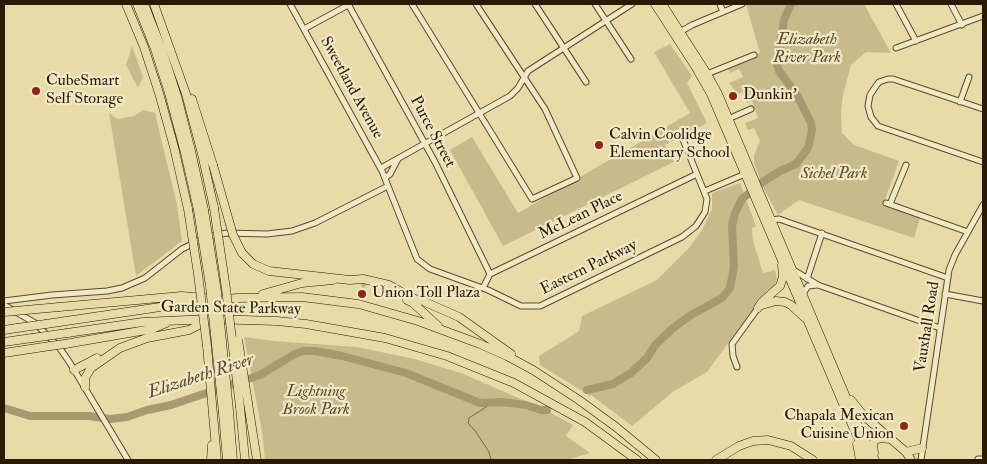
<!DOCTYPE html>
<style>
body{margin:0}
#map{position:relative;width:987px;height:464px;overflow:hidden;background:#e9dba8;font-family:"IM FELL Double Pica",serif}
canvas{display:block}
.frame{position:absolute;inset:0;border:5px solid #2c1904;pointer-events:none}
</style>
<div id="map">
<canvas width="987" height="464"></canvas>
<div class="frame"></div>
</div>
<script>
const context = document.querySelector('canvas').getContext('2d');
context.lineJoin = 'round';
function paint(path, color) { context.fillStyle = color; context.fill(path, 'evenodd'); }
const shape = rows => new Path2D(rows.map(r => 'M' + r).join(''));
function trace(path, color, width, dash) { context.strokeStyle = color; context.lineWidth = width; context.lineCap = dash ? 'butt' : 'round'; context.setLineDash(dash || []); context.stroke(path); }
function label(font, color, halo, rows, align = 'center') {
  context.font = font + ' "IM FELL Double Pica",serif'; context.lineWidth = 4.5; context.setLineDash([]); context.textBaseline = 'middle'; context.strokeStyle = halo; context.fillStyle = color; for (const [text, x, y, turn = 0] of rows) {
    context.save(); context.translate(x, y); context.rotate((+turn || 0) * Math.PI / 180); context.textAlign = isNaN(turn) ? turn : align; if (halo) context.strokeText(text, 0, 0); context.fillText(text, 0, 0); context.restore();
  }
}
paint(shape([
 [746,4,864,4,891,53,866,52,851,65,843,95,841,112,842,133,854,145,899,161,883,205,920,218,914,238,799,200,778,215,761,183,754,162,754,155,760,141,754,128,748,130,745,123,758,118,752,101,747,103,742,92,738,94,729,83,743,77,739,69,730,73,726,65,760,53],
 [670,44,692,76,687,83,707,123,665,145,674,162,503,246,450,150,472,137,518,213,690,113,654,52],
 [132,46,143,77,138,88,126,65],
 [143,110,155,113,177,205,182,241,136,276,109,113,118,119,134,116],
 [740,183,756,226,752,228,753,241,763,273,775,270,777,279,774,287,760,300,707,372,674,391,632,426,591,395,590,396,540,365,539,356,579,331,582,316,657,280,689,248,702,230,712,209,712,193],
 [244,337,274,341,357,347,415,359,461,373,544,409,573,425,566,436,590,453,567,460,265,460,262,431]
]), '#c9ba8c');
trace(shape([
 [491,460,489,452,476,432,468,423,469,418,494,402]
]), '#776645', 1);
trace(shape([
 [587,390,613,384,631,373,647,358,656,344,673,328,691,315,722,298,730,288,734,267,732,225,735,213,742,199,761,183,780,171,796,164,808,148,812,130,811,123,797,95,779,71,777,64,784,20,791,4],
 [4,408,30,416,89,416,110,419,127,417,147,410,171,405,260,375,295,354,303,351,315,351,342,356,406,373,480,403,502,402,526,405,541,410,547,410]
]), '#a99970', 8);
trace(shape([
 [362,283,366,284]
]), '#c3b487', 8, [8, 4]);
const minor = shape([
 [290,4,382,171,417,259,430,269,488,290,521,306,540,306,682,237,696,226,705,212,707,199,682,137],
 [348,4,435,162,490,274],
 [412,4,532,199,577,178,545,109,476,4],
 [535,4,586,82],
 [595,4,631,59],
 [720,4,723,12],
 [896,4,916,41],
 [951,4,962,25],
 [304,29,350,4],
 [680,32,692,25,742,4],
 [896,48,983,16],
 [707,74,754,55],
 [960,102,969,77],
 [983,109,893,79,888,79,879,82,876,86,870,95,868,106,871,117,878,126,983,162],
 [728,119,751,109],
 [381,168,510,96,518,88,528,71,632,4],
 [385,178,390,174,398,159],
 [705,191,745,174],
 [886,203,968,232],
 [890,204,906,165],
 [771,220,779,219,948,278],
 [795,271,818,285,940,328],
 [807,279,822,233],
 [483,288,490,274,697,174],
 [803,294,808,286,817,285],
 [945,294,983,301],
 [4,301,52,295,107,291,122,288,145,278,182,249,206,237,227,233,267,234,292,231,315,223,388,186],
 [4,305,35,323,59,347,70,363,128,460],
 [737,367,733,356,732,344,758,308],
 [978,459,983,459],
 [921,460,949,270,955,255,983,205]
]);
const highway = shape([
 [126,4,144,47,159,93,174,147,188,209],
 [137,4,155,49,169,93,185,153,198,210],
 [144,4,162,50,177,96,191,151,204,210],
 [154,4,186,94,202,154,214,208],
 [655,4,695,66,711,94,853,427,869,460],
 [662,4,707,74,718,94,859,428,875,460],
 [192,99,213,165],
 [242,253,253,264,269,271,350,280,363,279,389,285,408,296,420,301],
 [263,294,302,283,333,280],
 [407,300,413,303,438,326],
 [425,302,459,317,511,354],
 [362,305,418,321,480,344,507,356,533,370,579,400,616,427,656,460],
 [762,305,776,301,785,302,791,305,804,317],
 [59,307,182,296,205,298],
 [758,308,762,302,780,286,783,277,782,265],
 [46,324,187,303,237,298,302,297,358,304],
 [4,330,17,328],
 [67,333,143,322,210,319,277,321,306,324,385,338,447,356,514,383,585,422,637,460],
 [4,342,32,338],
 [65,344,152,329,166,323],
 [207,346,217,460],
 [4,353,50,346],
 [74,370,97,358],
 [85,387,85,378,91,368,120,348,147,338,189,330,207,321],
 [851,400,864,416,906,452,911,460],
 [248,403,257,460],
 [240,407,245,460],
 [229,411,233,460],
 [223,413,227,460],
 [857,444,860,460],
 [906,452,922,448],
 [874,453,873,444,875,440,880,438,890,439],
 [211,460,212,445],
 [716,460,739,446,753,441,768,440,791,446,813,460]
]);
trace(minor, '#5b4a2d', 7);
trace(highway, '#2c1904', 9);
trace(minor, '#f1e8c6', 5);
trace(highway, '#e9dba8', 8);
const highwayBridge = shape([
 [213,165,233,235,242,253],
 [214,208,226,289,240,407],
 [188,209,198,274,207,346],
 [198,210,210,286,223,413],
 [204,210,217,292,229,411],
 [4,312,59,307],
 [17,328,46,324],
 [32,338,67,333],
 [238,340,248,403],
 [50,346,65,344]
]);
trace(highwayBridge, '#2c1904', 9, []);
trace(highwayBridge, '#e9dba8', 8);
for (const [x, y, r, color] of [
 [36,91,5,"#8f2418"],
 [733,96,5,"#8f2418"],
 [599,145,5,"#8f2418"],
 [362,294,5,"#8f2418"],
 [904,426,5,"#8f2418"]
]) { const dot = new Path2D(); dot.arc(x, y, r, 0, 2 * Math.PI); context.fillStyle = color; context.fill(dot); trace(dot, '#f1e8c6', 2); }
label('italic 16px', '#5b492d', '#f1e8c6', [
 ["Elizabeth",807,41],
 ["River Park",807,59],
 ["Sichel Park",834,175],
 ["Lightning",316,393],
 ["Brook Park",316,411]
]);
label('16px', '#2c1904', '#f1e8c6', [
 ["CubeSmart",46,82],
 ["Self Storage",46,100],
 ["Dunkin'",743,96],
 ["Calvin Coolidge",609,136],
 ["Elementary School",609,154],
 ["Union Toll Plaza",372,294],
 ["Chapala Mexican",894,417,"right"],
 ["Cuisine Union",894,435,"right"]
], 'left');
label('16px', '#2c1904', '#f1e8c6', [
 ["Sweetland Avenue",351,88,61],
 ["Purce Street",432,132,62],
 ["McLean Place",581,216,-26],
 ["Eastern Parkway",589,268,-26],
 ["Garden State Parkway",231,309,1],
 ["Vauxhall Road",928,327,-81]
]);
label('italic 18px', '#5e4c2f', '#f1e8c6', [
 ["Elizabeth River",201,377,-18]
]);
</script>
